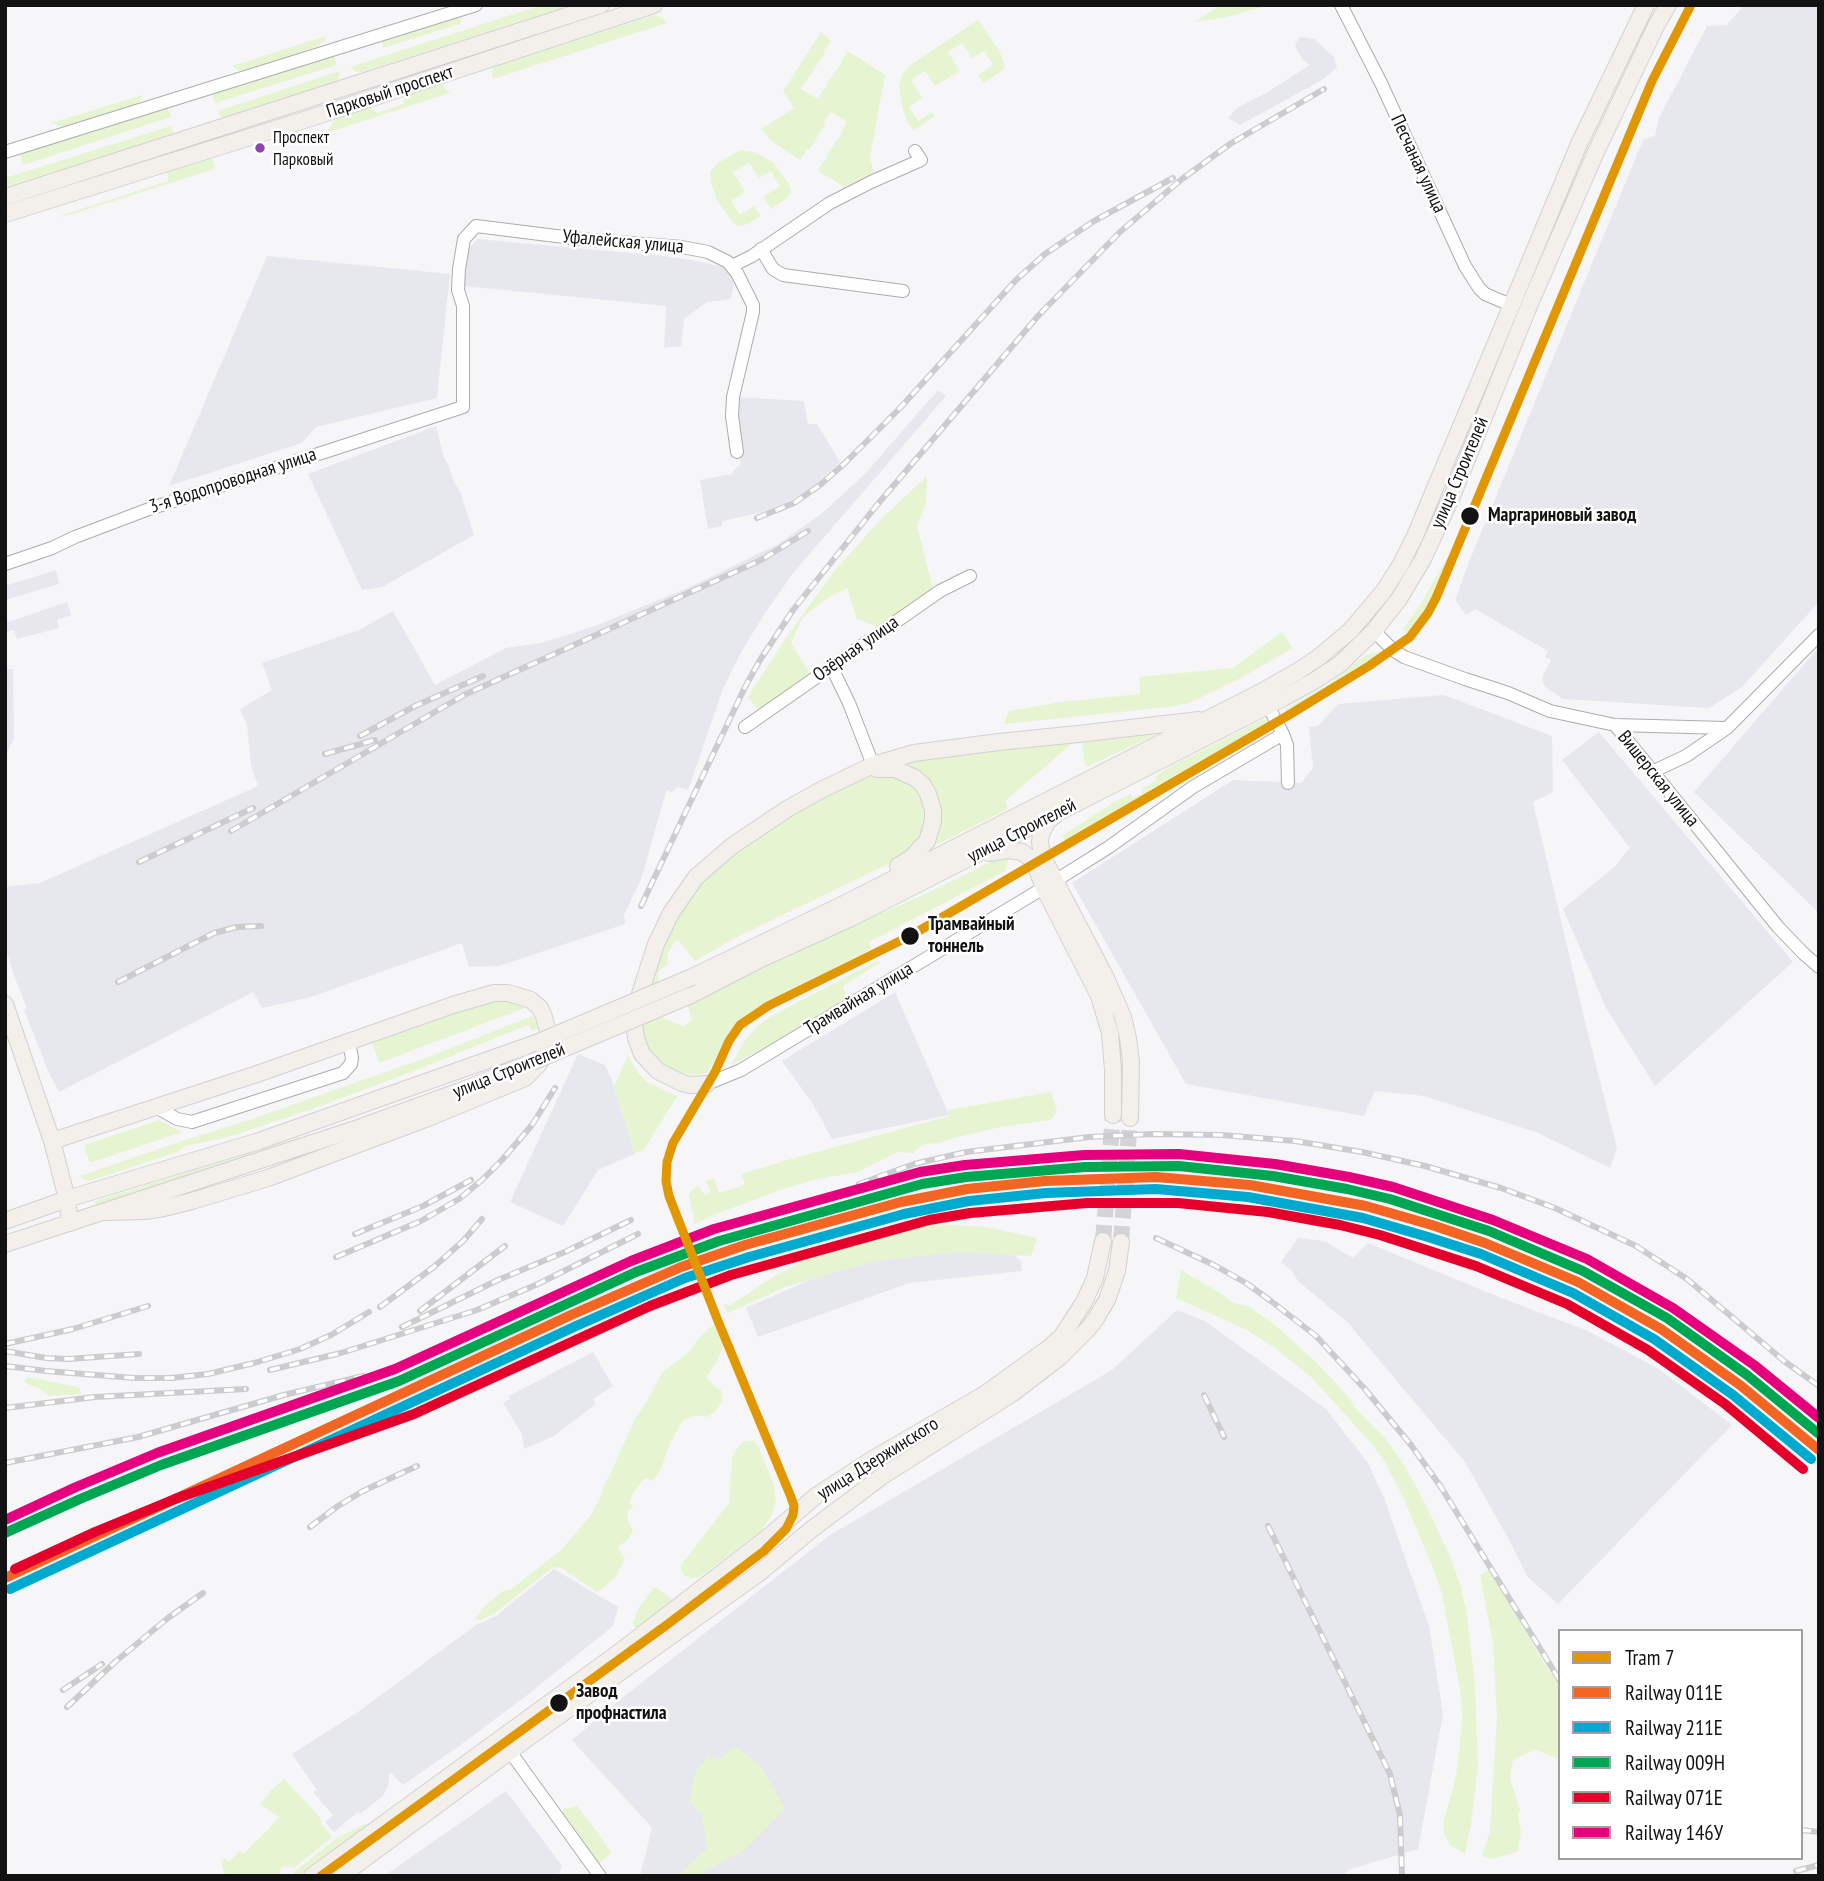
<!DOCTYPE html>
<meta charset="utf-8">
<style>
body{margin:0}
#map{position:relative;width:1824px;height:1881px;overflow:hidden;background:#f6f6f8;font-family:"PT Sans Narrow",sans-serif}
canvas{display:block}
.frame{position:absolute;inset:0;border:7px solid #121213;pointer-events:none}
.legend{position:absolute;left:1558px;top:1629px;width:245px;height:231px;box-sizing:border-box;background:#fff;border:2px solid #a0a0a1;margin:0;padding:9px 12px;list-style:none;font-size:21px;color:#121213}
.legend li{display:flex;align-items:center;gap:14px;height:35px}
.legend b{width:35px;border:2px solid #a0a0a1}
</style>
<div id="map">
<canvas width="1824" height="1881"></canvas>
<div class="frame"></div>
<ul class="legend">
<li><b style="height:9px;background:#e09702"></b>Tram 7</li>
<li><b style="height:9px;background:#f26522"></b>Railway 011Е</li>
<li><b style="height:9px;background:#00a9ce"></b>Railway 211Е</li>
<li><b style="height:9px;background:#00a651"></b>Railway 009Н</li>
<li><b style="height:9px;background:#e4002b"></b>Railway 071Е</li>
<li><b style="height:9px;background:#e5007d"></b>Railway 146У</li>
</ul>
</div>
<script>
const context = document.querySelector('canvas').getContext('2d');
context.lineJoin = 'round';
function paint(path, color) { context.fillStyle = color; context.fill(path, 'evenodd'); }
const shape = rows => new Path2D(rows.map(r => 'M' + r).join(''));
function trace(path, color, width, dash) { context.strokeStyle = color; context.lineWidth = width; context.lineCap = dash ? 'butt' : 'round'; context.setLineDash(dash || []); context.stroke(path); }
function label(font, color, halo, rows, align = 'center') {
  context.font = font + ' "PT Sans Narrow",sans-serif'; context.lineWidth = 5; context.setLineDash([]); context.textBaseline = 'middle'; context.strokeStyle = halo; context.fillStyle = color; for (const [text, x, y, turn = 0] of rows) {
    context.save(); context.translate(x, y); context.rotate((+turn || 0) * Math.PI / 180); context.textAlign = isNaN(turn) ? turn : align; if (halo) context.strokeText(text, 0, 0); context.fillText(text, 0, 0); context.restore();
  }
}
paint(shape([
 [1744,5,1819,5,1819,602,1742,687,1709,708,1563,699,1544,686,1542,678,1551,660,1545,657,1548,651,1475,609,1466,615,1455,600,1471,557,1643,140,1655,136,1659,118,1707,26,1727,25],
 [1299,37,1314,39,1333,56,1337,67,1324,79,1240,125,1228,118,1237,108,1266,93,1310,65,1303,60,1295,46],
 [478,239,664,256,697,261,726,268,733,280,733,288,731,299,707,302,684,319,681,346,664,348,666,306,464,286,467,250],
 [267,256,450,274,437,398,316,427,302,443,169,486],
 [938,390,946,396,794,572,763,616,739,656,723,689,688,790,678,787,672,792,667,790,665,795,641,880,624,915,625,924,499,966,469,967,462,943,311,997,262,1008,253,992,59,1092,48,1071,24,1010,27,1008,14,976,5,946,5,887,40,883,258,786,251,765,247,725,240,709,272,690,262,663,359,630,393,611,435,685,506,648,541,643,595,626,690,587,778,544,820,515,864,475],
 [736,397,804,401,808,424,817,424,840,462,814,486,790,501,763,512,722,521,722,526,708,529,700,480,732,474,736,468,741,464,735,413],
 [436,426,444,458,449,466,453,480,460,492,474,535,382,587,362,590,308,474],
 [56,570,59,584,5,600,5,586],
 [67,602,71,615,57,620,59,628,17,639,14,630,5,632,5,623],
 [1819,647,1819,913,1694,792],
 [5,669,13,669,14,737,5,759],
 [1444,695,1552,736,1553,792,1533,802,1586,1026,1617,1148,1610,1168,1536,1132,1424,1096,1375,1091,1364,1116,1186,1084,1072,883,1233,780,1301,783,1313,768,1309,727,1318,726,1338,704],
 [1599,732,1793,962,1655,1086,1606,1008,1563,909,1614,867,1630,848,1562,760],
 [895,992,949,1115,832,1139,813,1104,782,1061],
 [578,1054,605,1065,613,1083,635,1154,598,1170,563,1226,510,1202],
 [1298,1238,1324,1241,1353,1258,1368,1243,1499,1297,1588,1331,1659,1369,1732,1425,1558,1604,1527,1576,1507,1536,1465,1462,1348,1323,1298,1281,1291,1270,1281,1262],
 [882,1251,972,1252,1014,1255,1021,1261,1022,1271,909,1283,758,1337,746,1308,858,1259],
 [1177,1310,1205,1321,1326,1409,1368,1463,1384,1498,1429,1626,1443,1714,1418,1849,1351,1869,1345,1873,1345,1876,640,1876,652,1828,572,1740,613,1705,830,1535,1112,1370],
 [593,1352,613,1386,593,1399,596,1404,554,1436,524,1449,522,1434,503,1403,510,1399,509,1396],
 [554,1569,618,1607,613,1626,526,1696,459,1746,403,1785,390,1772,388,1786,383,1796,360,1814,358,1812,334,1832,325,1822,333,1815,313,1792,317,1790,292,1754,358,1712,476,1625,496,1616],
 [506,1791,562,1866,559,1873,561,1876,384,1876]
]), '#e7e7ee');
paint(shape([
 [542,5,572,5,362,72,356,72,350,67],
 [1221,5,1268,5,1228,17,1195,22],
 [462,13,460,24,383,48,381,39],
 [655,15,662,18,667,23,493,79,492,67],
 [978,20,1000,52,1005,66,1004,69,984,83,978,75,993,65,984,51,972,58,962,43,948,52,960,71,935,86,925,71,911,80,922,98,909,107,918,121,932,112,935,116,914,130,908,123,903,110,899,85,902,75,910,65],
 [821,32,831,41,824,51,825,53,801,89,818,99,824,89,827,87,827,84,839,66,842,64,841,62,848,51,885,75,870,158,874,173,845,187,818,171,824,161,827,159,827,156,838,138,841,136,841,133,847,122,831,112,824,122,825,124,810,149,807,149,800,160,771,141,761,129,794,108,783,91],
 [326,36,325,41,315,47,246,71,239,71,232,66],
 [334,54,337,65,215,103,212,93],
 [340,71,339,79,332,83,226,118,221,117,217,111],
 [441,84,450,93,326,133,336,118,370,106,377,113,403,104,405,96],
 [142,95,141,100,136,105,70,126,60,126,51,123],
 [167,107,171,117,23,165,20,154],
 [171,126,174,134,5,187,5,178],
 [741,150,754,152,773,162,789,184,791,192,787,198,771,209,763,197,780,186,771,171,759,178,749,163,733,172,745,192,731,201,740,215,754,206,761,216,748,224,738,226,734,224,717,200,711,182,710,172,718,163],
 [212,158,215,169,63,217,62,215,168,181,167,172],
 [927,476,926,504,917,526,934,592,878,627,857,619,847,588,826,599,803,617,791,643,811,675,760,712,748,697,785,639,835,570,882,518],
 [1448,556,1451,557,1427,611,1415,628,1408,636,1403,629,1420,605],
 [1282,632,1293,648,1239,679,1189,703,1169,707,1004,724,1009,711,1061,702,1140,694,1139,677,1233,668],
 [1380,652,1386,653,1348,678,1284,717,1285,709,1324,687,1366,655],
 [1262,720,1268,720,1271,725,1176,777,1067,843,1062,836,1114,802,1131,794,1133,798,1142,793,1141,789,1157,780,1155,777,1164,770],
 [1169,729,1086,767,1084,760,1082,737],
 [1075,741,1005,801,1008,809,926,850,939,813,895,761],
 [882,771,912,780,929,809,924,835,907,855,733,939,695,961,679,941,676,940,667,954,668,964,660,970,658,974,661,1017,683,1026,689,1023,692,1019,687,1004,879,914,923,895,1001,857,1010,855,1005,871,869,942,871,949,754,1009,736,1027,707,1073,691,1075,680,1073,656,1060,648,1049,641,1027,652,977,668,931,706,875,777,822,870,774],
 [876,961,881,962,843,986,845,991,845,998,843,1000,769,1045,731,1065,745,1040,758,1026,770,1017],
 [504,999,525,1008,379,1063,372,1042,456,1012],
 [532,1016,539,1028,532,1031,528,1025,414,1071,315,1108,228,1137,186,1146,177,1152,90,1181,84,1180,79,1176,185,1140,252,1119,431,1056],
 [628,1055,638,1073,647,1082,677,1096,643,1151,635,1153,614,1087],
 [1051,1092,1057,1111,1051,1120,1001,1127,954,1138,940,1143,925,1144,912,1153,897,1152,858,1172,818,1179,783,1189,716,1214,693,1225,694,1216,688,1194,698,1185,705,1195,711,1193,706,1181,714,1178,719,1193,745,1185,742,1174,794,1158,950,1116,948,1110],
 [159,1120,182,1132,90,1163,84,1145],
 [301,1137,302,1140,97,1208,95,1201],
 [917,1223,987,1227,1037,1238,1031,1256,958,1252,875,1261,785,1287,728,1313,723,1304,731,1305,770,1279,829,1246],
 [1181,1270,1222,1294,1233,1303,1248,1306,1275,1325,1315,1361,1345,1393,1358,1411,1384,1437,1405,1466,1427,1507,1449,1554,1460,1584,1466,1609,1472,1658,1475,1687,1478,1764,1471,1825,1465,1854,1450,1845,1443,1831,1444,1820,1455,1781,1458,1761,1462,1720,1461,1694,1442,1594,1434,1570,1404,1499,1386,1464,1371,1443,1311,1377,1275,1348,1247,1330,1176,1298],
 [715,1325,723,1346,717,1361,706,1378,714,1386,721,1390,723,1398,716,1411,707,1417,695,1415,682,1421,669,1446,660,1471,653,1481,645,1478,633,1493,630,1502,633,1507,628,1511,627,1519,633,1531,628,1539,618,1547,625,1559,615,1578,597,1592,560,1567,552,1568,495,1613,481,1620,475,1619,483,1608,503,1591,510,1590,560,1551,590,1516,599,1500,605,1483,614,1466,634,1421,648,1399,662,1373,689,1352,698,1339,709,1328],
 [28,1377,78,1387,80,1389,81,1394,49,1396,41,1389,28,1384,25,1382,25,1379],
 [745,1441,753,1441,758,1446,774,1485,776,1502,771,1516,761,1531,705,1573,699,1577,689,1578,684,1575,681,1570,681,1565,729,1503,732,1457,739,1446],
 [1488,1570,1509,1601,1545,1665,1560,1685,1560,1760,1535,1749,1513,1760,1510,1779,1520,1810,1518,1815,1521,1831,1518,1851,1493,1859,1482,1856,1490,1831,1497,1718,1493,1644,1480,1575],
 [653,1588,657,1588,672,1599,667,1606,639,1629,635,1628,633,1624,638,1609],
 [736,1746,761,1767,785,1808,746,1849,696,1876,680,1876,679,1874,707,1849,702,1815,690,1802,694,1775,707,1756,718,1760],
 [284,1779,319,1816,323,1826,332,1837,293,1869,293,1867,281,1866,280,1876,226,1876,221,1863,225,1858,229,1862,240,1851,243,1854,267,1831,279,1817,260,1804,269,1794,269,1792],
 [577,1806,596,1830,611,1853,596,1866,561,1812,563,1809],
 [367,1823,364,1834,311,1872,296,1876,294,1872,337,1838]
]), '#e7f4d2');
trace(shape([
 [1103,1241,1113,1115],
 [1121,1242,1130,1118]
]), '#d4d4d6', 16, [16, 8]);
const minor = shape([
 [1341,5,1381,83,1465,266,1479,288,1485,294,1513,306],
 [5,152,476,5],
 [761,249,773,269,783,275,903,291],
 [732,266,752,256,830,203,871,182,921,160,915,151],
 [5,564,52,548,75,537,149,509,463,407,463,306,458,290,459,269,464,239,476,226,580,239,682,247,708,252,728,262,737,273,753,305,753,312,733,397,732,416,737,452],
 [1374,631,1393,650,1404,657,1465,679,1508,693,1550,711,1615,725,1778,927,1804,954,1819,967],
 [831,666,849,703,873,765],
 [1268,706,1283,734,1287,745,1288,783],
 [1615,725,1726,728],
 [745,727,940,591,970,576],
 [1654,771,1686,756,1727,728,1819,635],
 [707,1084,741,1070,1055,881,1109,847,1193,787,1283,734],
 [156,1107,177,1119,192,1122,343,1073,351,1064,352,1058,349,1042],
 [506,1746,600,1876]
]);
const major = shape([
 [5,197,601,5],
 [5,214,317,116,654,5],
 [877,769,895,769,915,778,923,785,928,794,933,810,933,821,927,841,911,858,898,866],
 [1054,816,1047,822,1041,834,1040,842,1042,856,1106,978,1123,1017,1128,1038,1131,1062,1130,1118],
 [989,853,1008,850,1022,852,1034,861,1044,888,1099,996,1110,1033,1113,1070,1113,1115],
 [692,977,848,902,1261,692,1298,671,1319,657,1350,631,1383,592,1401,564,1415,536,1579,144,1646,5],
 [689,996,761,959,851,918,1283,698,1314,681,1340,664,1374,631,1399,599,1423,559,1453,494,1529,306,1596,152,1656,26,1668,5],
 [5,1004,52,1141,67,1199,70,1223],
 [707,1084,690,1085,682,1083,658,1071,642,1054,636,1038,634,1023,639,997,656,944,671,913,696,877,732,846,787,809,821,790,873,765,914,753,999,742,1078,734,1199,720],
 [52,1141,257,1074,453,1005,494,993,508,993,531,1000,540,1008,544,1017,550,1039,547,1052,537,1066,525,1078,428,1118,268,1178,192,1201,164,1208,145,1211,106,1212],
 [5,1221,67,1199,259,1141,536,1043],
 [5,1244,361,1127,468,1088,532,1062],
 [312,1876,618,1653,768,1537,816,1496,871,1460,985,1394,1050,1347,1062,1336,1084,1302,1095,1278,1103,1241],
 [341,1876,532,1735,758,1574,812,1529,856,1496,881,1477,1013,1393,1060,1357,1088,1329,1095,1320,1107,1300,1117,1271,1121,1242]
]);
trace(minor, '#acacad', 14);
trace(major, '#d1d1d2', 18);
trace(minor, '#fefefe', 12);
trace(major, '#f3f0eb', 16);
const rail = shape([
 [757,518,794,503,820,485,845,463,900,408,1016,280,1045,254,1094,221,1173,178],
 [360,736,415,706,483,676],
 [325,754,375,740],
 [231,831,464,695,761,560,808,531],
 [139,862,253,808],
 [641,906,745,687,760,660,793,610,877,505,1038,316,1120,232,1182,179,1230,144,1324,89],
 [118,982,214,933,237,927,261,926],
 [859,1184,914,1164,966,1152,1089,1137,1152,1134,1222,1135,1295,1141,1362,1152,1425,1166,1501,1188,1555,1208,1636,1246,1687,1279,1784,1361,1819,1386],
 [355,1234,423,1206,471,1180],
 [1156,1238,1214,1265,1246,1283,1271,1301,1316,1336,1364,1388,1411,1445,1441,1487,1560,1681],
 [336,1257,421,1221,459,1199,482,1180,502,1160,532,1125,555,1088],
 [380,1307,435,1266,463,1241,482,1219],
 [420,1311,505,1246],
 [402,1327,498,1280,567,1251,631,1220],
 [5,1344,73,1329,148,1306],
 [5,1351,46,1358,68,1359,139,1354],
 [5,1366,46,1371,134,1378,171,1378,208,1374,254,1363,300,1349,331,1335,369,1312],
 [270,1370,341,1353,477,1310,538,1284,638,1234],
 [1204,1395,1224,1437],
 [5,1408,95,1397,246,1389],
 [5,1463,138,1437,284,1395,363,1376],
 [1268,1526,1390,1774,1400,1815,1402,1876],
 [310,1527,338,1506,363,1491,417,1466],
 [63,1690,102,1664],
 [67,1707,115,1662,168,1618,203,1593],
 [1801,1830,1819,1832],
 [1796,1871,1819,1865]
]);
trace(rail, '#ccccce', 6);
trace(rail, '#fff', 3.5, [10]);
const majorBridge = shape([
 [536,1043,692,977],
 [532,1062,689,996]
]);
trace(majorBridge, '#d1d1d2', 18, []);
trace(majorBridge, '#f3f0eb', 16);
trace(shape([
 [5,1578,571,1315,681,1267,745,1245,901,1202,967,1189,1045,1181,1156,1177,1250,1185,1366,1206,1432,1225,1485,1243,1578,1282,1661,1329,1740,1385,1819,1450]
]), '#f26522', 10);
trace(shape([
 [10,1589,576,1326,685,1278,749,1257,904,1214,969,1201,1046,1193,1156,1189,1248,1197,1363,1218,1428,1237,1481,1254,1573,1293,1654,1339,1733,1395,1811,1459]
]), '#00a9ce', 10);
trace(shape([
 [5,1533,80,1499,161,1465,399,1381,636,1272,719,1241,922,1184,966,1177,1085,1167,1179,1166,1273,1176,1347,1189,1390,1199,1489,1231,1583,1271,1667,1318,1747,1375,1819,1434]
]), '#00a651', 10);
trace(shape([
 [15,1569,95,1532,175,1499,414,1414,650,1306,731,1275,929,1220,970,1213,1087,1203,1178,1203,1268,1212,1340,1225,1380,1235,1476,1266,1567,1304,1648,1350,1725,1404,1803,1469]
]), '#e4002b', 10);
trace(shape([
 [5,1520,76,1487,157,1453,395,1369,631,1261,714,1229,920,1172,965,1165,1084,1155,1179,1154,1275,1164,1349,1177,1393,1187,1493,1220,1587,1259,1673,1308,1754,1365,1819,1418]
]), '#e5007d', 10);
trace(shape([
 [321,1876,668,1624,764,1551,786,1529,793,1515,794,1506,791,1497,718,1321,669,1196,666,1181,667,1162,673,1143,715,1072,729,1041,740,1025,768,1006,910,936,1289,715,1369,666,1410,637,1428,613,1436,598,1652,81,1691,5]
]), '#e09702', 9);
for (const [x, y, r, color] of [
 [260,148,6,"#8e44ad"],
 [1470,516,10,"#121213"],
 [910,936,10,"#121213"],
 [559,1703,10,"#121213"]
]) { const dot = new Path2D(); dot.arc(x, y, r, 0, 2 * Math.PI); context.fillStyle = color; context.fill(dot); trace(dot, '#fff', 2.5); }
label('17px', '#121213', '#fff', [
 ["Проспект",273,138],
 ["Парковый",273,160]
], 'left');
label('19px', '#121213', '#fff', [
 ["Парковый проспект",390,92,-18],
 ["Песчаная улица",1418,164,65],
 ["Уфалейская улица",623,242,5],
 ["улица Строителей",1460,473,-67],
 ["3-я Водопроводная улица",233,481,-18],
 ["Озёрная улица",856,649,-35],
 ["Вишерская улица",1658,779,51],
 ["улица Строителей",1022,831,-27],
 ["Трамвайная улица",859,999,-31],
 ["улица Строителей",509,1071,-22],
 ["улица Дзержинского",878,1459,-32]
]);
label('bold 19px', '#121213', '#fff', [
 ["Маргариновый завод",1488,516],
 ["Трамвайный",928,925],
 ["тоннель",928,947],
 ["Завод",576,1692],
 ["профнастила",576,1714]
], 'left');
</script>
